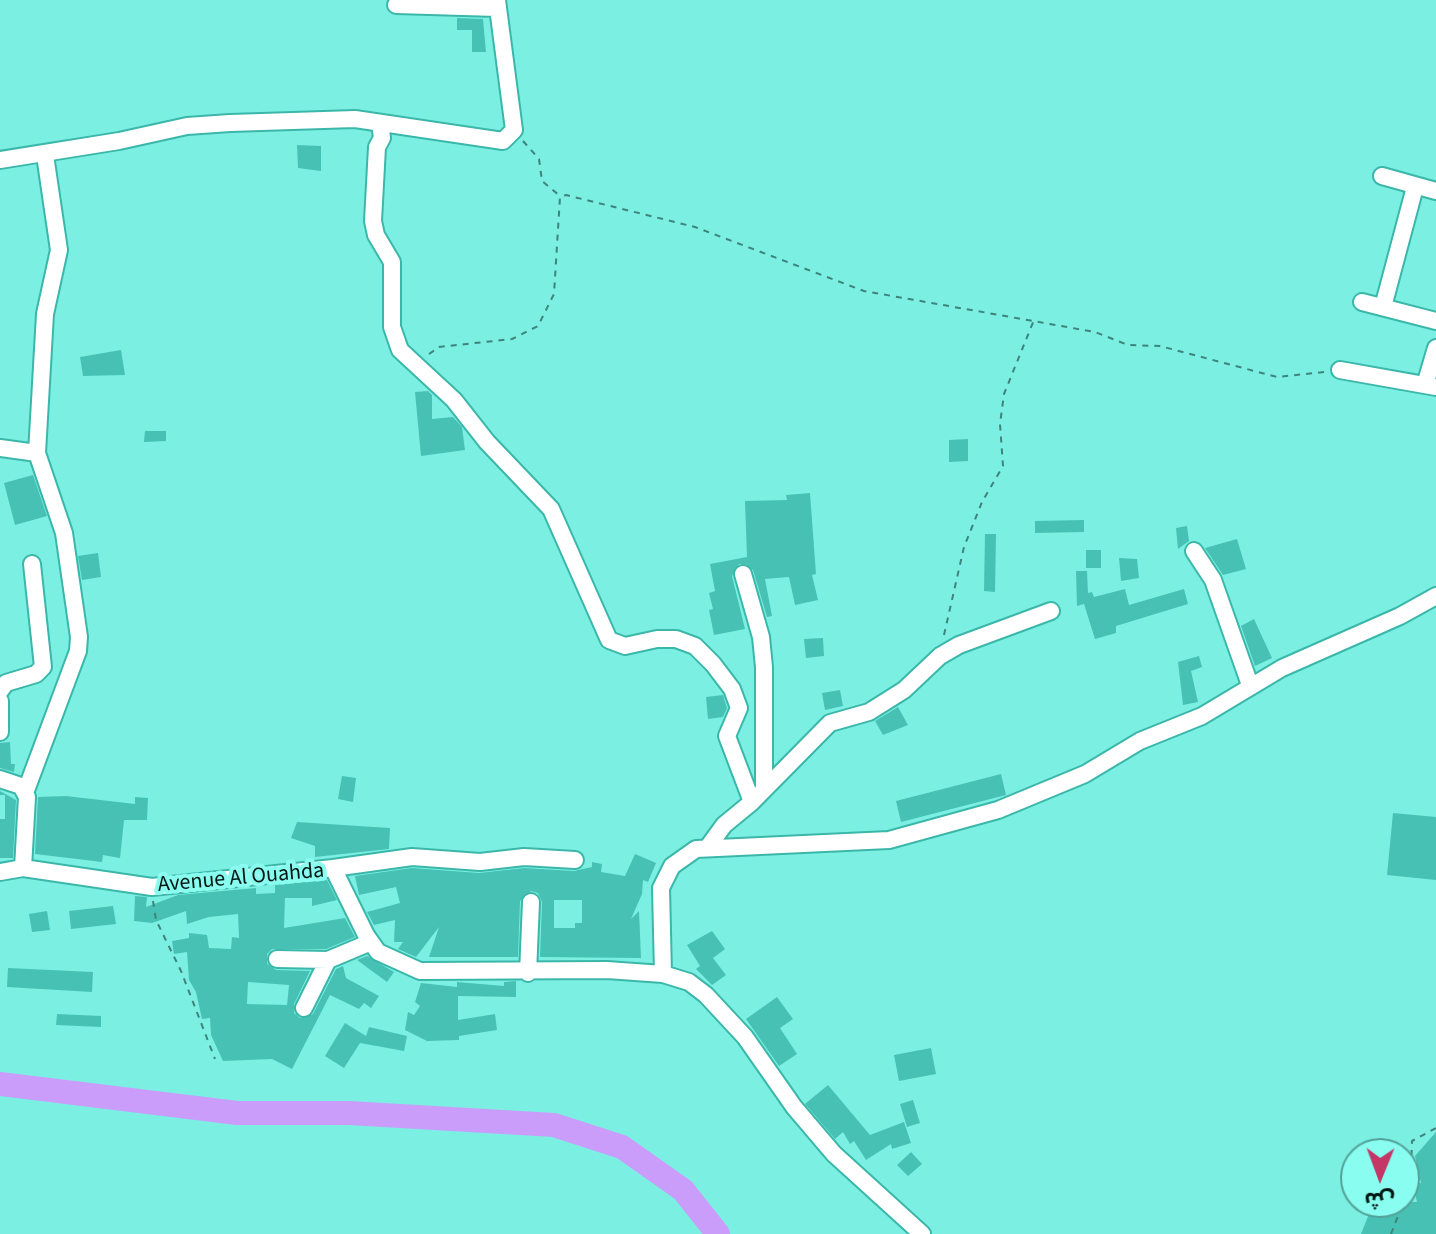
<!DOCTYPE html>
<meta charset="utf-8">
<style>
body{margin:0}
#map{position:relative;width:1436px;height:1234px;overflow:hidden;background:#7bf0e2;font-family:"Source Sans 3","Noto Sans Arabic",sans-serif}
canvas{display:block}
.north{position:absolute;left:1340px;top:1138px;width:80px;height:80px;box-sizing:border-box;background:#89fdef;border:2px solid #52a197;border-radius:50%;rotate:181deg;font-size:22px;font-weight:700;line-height:32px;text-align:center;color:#001714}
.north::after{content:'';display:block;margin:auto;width:28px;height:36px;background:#c33665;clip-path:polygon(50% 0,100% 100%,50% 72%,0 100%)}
</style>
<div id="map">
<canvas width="1436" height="1234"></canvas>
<div class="north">ش</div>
</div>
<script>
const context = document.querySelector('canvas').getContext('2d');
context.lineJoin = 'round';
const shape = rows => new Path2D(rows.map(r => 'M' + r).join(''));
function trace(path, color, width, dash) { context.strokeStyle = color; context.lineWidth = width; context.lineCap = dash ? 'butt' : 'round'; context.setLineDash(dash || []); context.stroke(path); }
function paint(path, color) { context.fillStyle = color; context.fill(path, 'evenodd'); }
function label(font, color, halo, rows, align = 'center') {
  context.font = font + ' "Source Sans 3",sans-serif'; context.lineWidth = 8; context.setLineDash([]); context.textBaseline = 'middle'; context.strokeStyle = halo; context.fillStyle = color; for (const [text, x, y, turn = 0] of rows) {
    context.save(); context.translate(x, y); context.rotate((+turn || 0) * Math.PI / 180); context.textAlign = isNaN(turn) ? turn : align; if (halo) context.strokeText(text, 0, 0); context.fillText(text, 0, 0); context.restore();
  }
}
trace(shape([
 [0,1084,237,1113,349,1113,554,1125,622,1147,683,1190,718,1234]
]), '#ca9dfb', 24);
paint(shape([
 [457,18,483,19,486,52,472,52,472,30,457,30],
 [297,145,321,146,321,171,298,168],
 [121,350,125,375,83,376,80,357],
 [428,391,432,395,432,419,453,417,462,427,465,450,421,456,415,392],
 [145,431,166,431,166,441,144,442],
 [968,439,968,461,949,462,949,440],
 [33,475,47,516,15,525,4,483],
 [810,493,816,574,812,575,818,600,795,605,789,577,765,579,772,616,767,617,753,570,746,564,739,564,732,576,745,629,714,635,709,610,713,609,709,593,715,591,710,564,747,557,745,501,787,500,786,495],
 [1084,520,1084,532,1035,533,1035,521],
 [1187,526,1189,541,1178,549,1176,528],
 [985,534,996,534,995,592,984,591],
 [1237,539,1246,569,1223,575,1205,548],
 [1086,550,1101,550,1101,568,1086,568],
 [98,553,101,577,82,580,78,556],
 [1119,558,1137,559,1139,578,1121,581],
 [1076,571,1087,571,1088,593,1092,592,1094,597,1125,589,1129,605,1184,589,1188,604,1116,626,1116,633,1095,639,1084,604,1077,606],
 [1254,619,1272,658,1255,666,1241,626],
 [823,638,824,656,806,658,804,639],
 [1199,656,1202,667,1191,671,1198,702,1183,705,1178,662],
 [840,690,843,706,825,710,822,693],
 [723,695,727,708,723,717,708,719,706,697],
 [898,707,908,725,883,735,875,721],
 [10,742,11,764,15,764,14,772,0,768,0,743],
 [1001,774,1006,795,901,822,896,801],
 [342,776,356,778,353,802,338,799],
 [0,791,16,800,13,858,0,858,0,819,5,819,5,795,0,795],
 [66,796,135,804,135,797,148,798,147,820,124,820,120,858,103,855,102,862,35,854,38,797],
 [1393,813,1436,817,1436,880,1387,875],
 [297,822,390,828,389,849,315,857,315,846,291,838],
 [635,854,656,863,648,882,643,880,642,894,631,919,639,911,641,958,540,957,542,902,538,893,531,891,520,901,518,957,429,957,439,927,416,957,398,949,403,942,394,942,395,920,374,925,367,912,400,903,396,887,359,895,355,876,412,868,479,873,524,868,574,871,592,867,592,862,602,864,601,872,625,876],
 [554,900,582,900,582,923,575,923,575,928,554,928],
 [327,880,337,900,312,906,312,898,285,898,284,928,345,918,355,937,326,949,272,949,267,954,267,964,276,970,310,971,294,1004,294,1013,300,1018,313,1014,336,969,343,966,346,978,379,996,371,1008,364,1003,359,1009,330,995,292,1069,272,1059,223,1061,211,1035,210,1018,202,1019,196,992,189,980,187,952,174,954,172,941,189,938,189,933,207,935,209,948,231,949,232,937,239,938,238,914,209,917,187,924,186,911,152,923,134,921,135,896,147,897,146,907,178,895,256,888,256,894,275,893,275,885],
 [248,982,289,985,287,1005,247,1004],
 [113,906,116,924,71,929,69,911],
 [47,911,50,930,32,932,29,914],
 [712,931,725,949,713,958,726,975,712,985,696,969,700,966,687,945],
 [367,956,394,972,387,982,357,960],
 [8,968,93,972,92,992,7,987],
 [516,981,516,997,458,996,458,1020,495,1014,497,1030,459,1036,459,1040,427,1041,405,1030,408,1012,414,1015,420,1006,415,1002,421,983,457,987,457,982,504,986,504,982],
 [777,997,793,1019,780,1028,797,1054,779,1066,746,1019],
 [57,1014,101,1016,101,1027,56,1025],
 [345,1023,366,1036,369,1027,407,1036,404,1051,360,1043,344,1068,325,1056],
 [931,1048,936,1074,899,1081,894,1055],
 [828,1085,870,1135,904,1122,911,1143,892,1149,891,1144,866,1160,854,1141,850,1144,843,1132,835,1139,805,1104],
 [913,1100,920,1123,907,1127,900,1104],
 [1436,1132,1436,1234,1361,1234,1369,1214,1379,1218,1386,1202,1417,1202,1413,1184,1421,1183,1415,1156],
 [911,1152,922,1164,908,1176,897,1165]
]), '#47c1b4');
const minor = shape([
 [396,5,497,8],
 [380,123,382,138,377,147,373,221,376,235,392,262,392,327,400,350,454,400,487,442,551,509,609,640,625,646,657,639,676,639,695,646,713,664,732,689,739,708,727,736,752,802],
 [0,160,119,141,187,126,230,123,355,119,503,141,514,130,497,0],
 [1382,176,1436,191],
 [1362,302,1436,321],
 [1383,307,1415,187],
 [1340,370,1436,387],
 [1425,385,1436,348],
 [0,448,37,453],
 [1194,551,1213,580,1250,685],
 [743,574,761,637,764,667,764,789],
 [0,691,6,683,36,674,43,667,32,564],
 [0,701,0,732],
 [0,779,21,786,27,797,23,868],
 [25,793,78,651,79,637,64,533,37,453,45,314,59,250,45,155],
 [708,847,724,825,752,802,830,723,869,712,904,690,940,656,959,645,1051,611],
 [333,868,412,857,480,862,524,857,575,860],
 [0,872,23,868,152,887,333,868,366,935,378,952,420,971,607,970,663,974,689,982,706,995,745,1037,794,1107,834,1154,922,1234],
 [277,959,328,960,371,942],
 [528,973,531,902],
 [663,974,661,888,672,866,696,849,889,840,998,810,1085,774,1140,741,1202,716,1282,668,1400,616,1436,596],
 [304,1008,328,960]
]);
trace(minor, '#3bb7aa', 20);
trace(shape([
 [523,141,539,159,542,181,560,196],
 [429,354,439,347,512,339,538,326,554,294,560,197,566,195,695,227,864,291,1095,332,1128,345,1160,346,1277,377,1325,372],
 [944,635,964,547,982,502,1003,466,1000,424,1004,394,1034,320],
 [153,901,156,920,181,971,215,1059],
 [1404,1201,1410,1196,1412,1141,1436,1128],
 [1391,1234,1403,1203]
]), '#3e847c', 2, [6, 6]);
trace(minor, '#fff', 16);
label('22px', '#001714', '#89fdef', [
 ["Avenue Al Ouahda",241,879,-5]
]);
</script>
